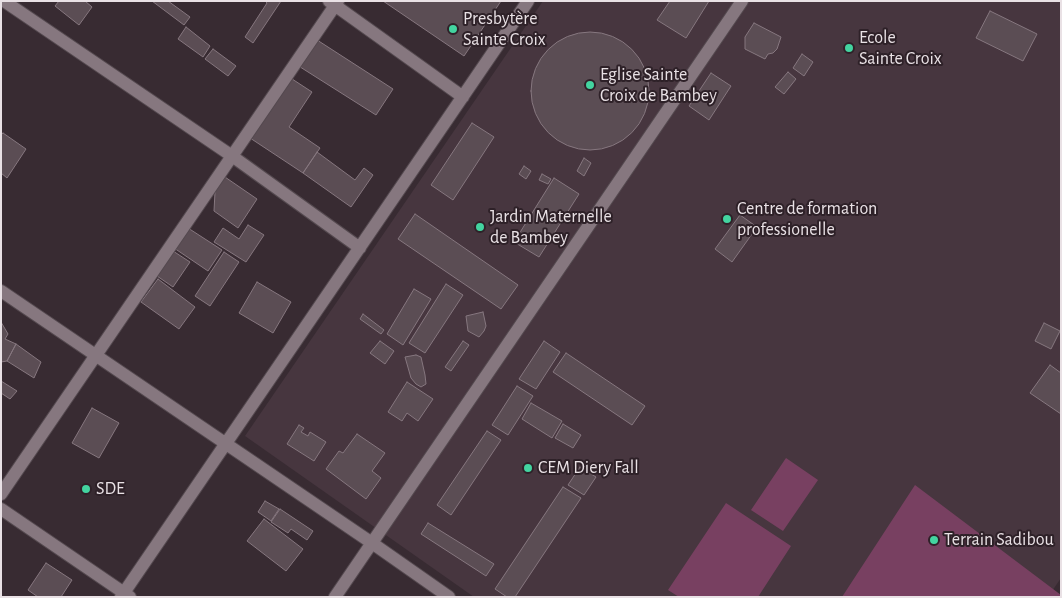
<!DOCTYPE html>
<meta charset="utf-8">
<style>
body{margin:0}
#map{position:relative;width:1062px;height:598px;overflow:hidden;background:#382b32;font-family:"Alegreya Sans",sans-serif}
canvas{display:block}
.frame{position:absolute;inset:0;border:2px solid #e9e1e5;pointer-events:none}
</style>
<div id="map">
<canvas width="1062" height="598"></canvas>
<div class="frame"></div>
</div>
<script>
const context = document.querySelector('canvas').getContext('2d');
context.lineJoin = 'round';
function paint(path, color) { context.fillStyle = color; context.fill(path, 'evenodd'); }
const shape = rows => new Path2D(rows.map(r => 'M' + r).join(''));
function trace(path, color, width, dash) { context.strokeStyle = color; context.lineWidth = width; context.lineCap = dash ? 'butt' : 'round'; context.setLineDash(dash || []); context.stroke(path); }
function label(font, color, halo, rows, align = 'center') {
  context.font = font + ' "Alegreya Sans",sans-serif'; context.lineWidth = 4; context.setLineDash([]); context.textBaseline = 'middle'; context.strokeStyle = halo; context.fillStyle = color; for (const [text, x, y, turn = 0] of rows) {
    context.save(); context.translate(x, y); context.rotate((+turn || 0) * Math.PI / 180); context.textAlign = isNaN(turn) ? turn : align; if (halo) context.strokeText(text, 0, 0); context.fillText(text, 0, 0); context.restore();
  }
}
paint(shape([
 [543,1,1061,1,1061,578,1048,597,474,597,245,436]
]), '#47363f');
paint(shape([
 [786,458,818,480,783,531,751,510],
 [915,485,1061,595,1061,597,842,597],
 [726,503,791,546,758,597,679,597,668,590]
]), '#784061');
const building = shape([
 [59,1,85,1,92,7,79,25,55,6,59,1],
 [152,1,168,1,190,17,184,25,152,1],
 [265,1,281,1,253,43,245,37,267,3,265,1],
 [383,1,501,1,464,56,383,1],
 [670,1,709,1,686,38,657,20,670,1],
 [990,11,1037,34,1023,61,976,38,990,11],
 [754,23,781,37,777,49,773,53,768,54,765,59,745,49,745,37,754,23],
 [186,27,210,46,203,57,178,39,186,27],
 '531 91a59 59 0 1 1 118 0a59 59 0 1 1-118 0Z',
 [314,38,393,89,376,115,297,65,314,38],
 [213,49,236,66,228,76,205,59,213,49],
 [802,54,813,62,804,76,793,68,802,54],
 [788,72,796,79,784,94,775,87,788,72],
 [711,73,731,86,709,120,689,106,711,73],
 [286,75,312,92,289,127,320,148,303,173,247,136,286,75],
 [472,123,494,137,453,200,431,185,472,123],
 [3,133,26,149,7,178,1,173,1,135,3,133],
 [317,152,355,180,364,168,373,175,351,207,303,173,317,152],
 [584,158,591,163,584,176,577,171,584,158],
 [524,166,531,171,526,179,519,174,524,166],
 [542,174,551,179,548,184,539,180,542,174],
 [222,175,257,199,238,228,214,211,215,192,222,175],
 [554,178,579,194,539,257,514,242,554,178],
 [415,214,518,285,501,309,398,239,415,214],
 [740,215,757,227,732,262,715,249,740,215],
 [248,225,264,235,246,262,214,242,223,228,239,239,248,225],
 [188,228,222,250,208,271,174,248,188,228],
 [173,251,190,262,173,287,157,276,173,251],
 [224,252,239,262,210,306,195,296,224,252],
 [158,279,195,307,179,329,141,302,158,279],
 [257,282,291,302,273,333,239,313,257,282],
 [446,284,463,295,425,353,409,343,446,284],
 [414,289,431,299,403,345,387,334,414,289],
 [483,312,486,326,484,331,479,337,468,331,466,316,483,312],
 [363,314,384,330,381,334,360,319,363,314],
 [1,322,8,334,5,339,16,344,7,361,1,362,1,322],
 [1044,323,1060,331,1051,349,1035,341,1044,323],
 [380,341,394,351,385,364,370,353,380,341],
 [463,341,469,345,451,371,445,367,463,341],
 [544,341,560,352,536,389,519,379,544,341],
 [16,344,41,362,34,378,7,361,16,344],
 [566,353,645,406,632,425,553,372,566,353],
 [416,355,421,357,425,375,426,384,421,387,416,384,411,378,405,357,416,355],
 [1050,365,1061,373,1061,414,1030,393,1050,365],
 [1,381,17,391,10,399,1,393,1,381],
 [407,382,433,399,418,421,407,413,402,421,388,412,407,382],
 [517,386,533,396,508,435,492,425,517,386],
 [531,403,562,421,552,438,522,419,531,403],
 [92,408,119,423,99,458,72,443,92,408],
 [563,424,581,435,573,448,555,438,563,424],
 [299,425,304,428,301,432,308,436,310,432,326,442,314,461,287,444,299,425],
 [487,431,501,440,451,515,437,505,487,431],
 [357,434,385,453,372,471,381,478,366,499,326,469,339,451,343,453,357,434],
 [580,467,596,477,584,495,568,485,580,467],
 [563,487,581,498,515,597,507,597,495,589,563,487],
 [265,501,279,509,271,521,258,512,265,501],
 [280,509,313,531,307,540,291,529,288,533,271,522,280,509],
 [264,519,303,549,286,571,247,541,264,519],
 [428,523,494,564,486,576,421,534,428,523],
 [46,563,72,580,61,597,38,597,28,590,46,563]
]);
paint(building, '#5b4d54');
trace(building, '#86777f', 1);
const minor = shape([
 [4,1,232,156,360,248],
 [329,1,463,97],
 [1,291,372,543,449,597],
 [1,494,338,1],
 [1,509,130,597],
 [121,597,528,1],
 [335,597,742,1]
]);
trace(minor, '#54494f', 14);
trace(minor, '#86777f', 12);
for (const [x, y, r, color] of [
 [453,29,5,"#43d4a0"],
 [849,48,5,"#43d4a0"],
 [590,85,5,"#43d4a0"],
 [727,219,5,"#43d4a0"],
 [480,227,5,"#43d4a0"],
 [528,468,5,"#43d4a0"],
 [86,489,5,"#43d4a0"],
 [934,540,5,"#43d4a0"]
]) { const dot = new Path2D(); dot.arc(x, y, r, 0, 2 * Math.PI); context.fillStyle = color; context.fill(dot); trace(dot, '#2e2128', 2); }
label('18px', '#e9e1e5', '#2e2128', [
 ["Presbytère",463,19],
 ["Sainte Croix",463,40],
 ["Ecole",859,38],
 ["Sainte Croix",859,59],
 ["Eglise Sainte",600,75],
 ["Croix de Bambey",600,96],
 ["Centre de formation",737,209],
 ["professionelle",737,230],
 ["Jardin Maternelle",490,217],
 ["de Bambey",490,238],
 ["CEM Diery Fall",538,468],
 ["SDE",96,489],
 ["Terrain Sadibou",944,540]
], 'left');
</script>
